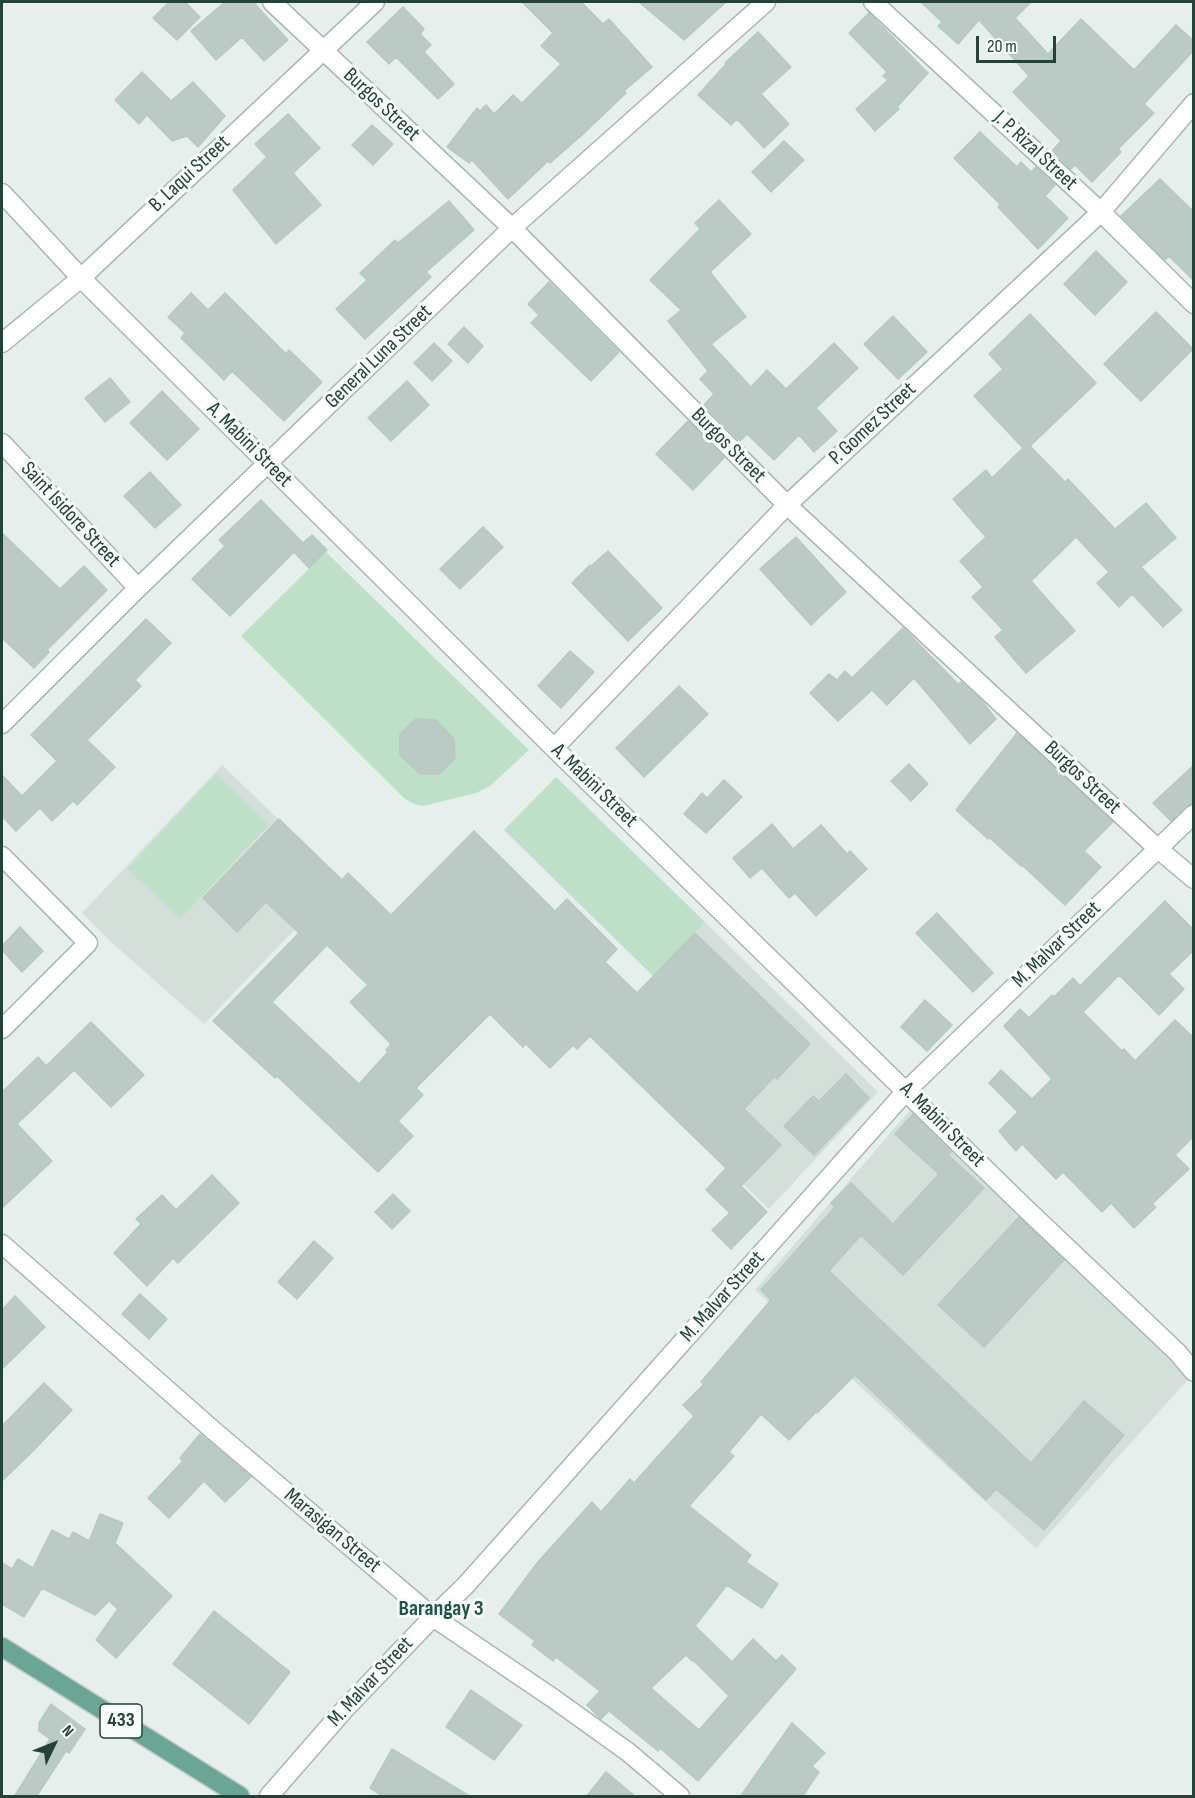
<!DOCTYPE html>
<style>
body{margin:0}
#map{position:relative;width:1195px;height:1798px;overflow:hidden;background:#e6efeb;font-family:"Sofia Sans Condensed",sans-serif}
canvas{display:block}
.frame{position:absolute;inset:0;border:3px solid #24423a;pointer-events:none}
.north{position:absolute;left:24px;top:1714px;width:60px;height:60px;-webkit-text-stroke:4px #f7fbf9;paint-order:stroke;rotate:47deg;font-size:16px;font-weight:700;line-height:24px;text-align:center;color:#24423a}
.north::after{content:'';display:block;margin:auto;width:21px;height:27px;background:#24423a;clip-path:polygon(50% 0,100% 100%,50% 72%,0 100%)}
.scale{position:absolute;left:976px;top:36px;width:80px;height:27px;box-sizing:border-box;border:3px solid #24423a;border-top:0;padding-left:8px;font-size:18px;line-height:21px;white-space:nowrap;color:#24423a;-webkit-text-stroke:4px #f7fbf9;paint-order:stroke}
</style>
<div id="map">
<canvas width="1195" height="1798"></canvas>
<div class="frame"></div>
<div class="north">N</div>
<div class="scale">20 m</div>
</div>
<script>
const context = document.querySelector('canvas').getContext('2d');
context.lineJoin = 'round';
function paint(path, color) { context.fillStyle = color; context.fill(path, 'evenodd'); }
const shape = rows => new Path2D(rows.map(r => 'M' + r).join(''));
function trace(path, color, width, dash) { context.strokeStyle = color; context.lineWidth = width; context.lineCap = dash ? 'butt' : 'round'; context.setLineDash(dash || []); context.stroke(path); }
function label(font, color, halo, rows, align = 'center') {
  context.font = font + ' "Sofia Sans Condensed",sans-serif'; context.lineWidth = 6; context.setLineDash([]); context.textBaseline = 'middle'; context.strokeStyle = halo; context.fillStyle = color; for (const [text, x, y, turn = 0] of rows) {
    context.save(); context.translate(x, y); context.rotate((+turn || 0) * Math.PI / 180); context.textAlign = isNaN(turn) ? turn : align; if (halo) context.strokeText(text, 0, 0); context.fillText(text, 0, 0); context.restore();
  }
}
paint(shape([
 [222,765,342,880,204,1024,110,941,82,913],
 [705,922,878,1092,769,1209,592,1039],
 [912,1108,1193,1374,1036,1548,755,1290]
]), '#d4dfda');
paint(shape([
 [326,552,529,750,490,786,476,793,423,806,414,804,405,799,241,636],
 [216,774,269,824,180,919,127,869],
 [556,777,705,922,653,976,504,830]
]), '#bfe0c8');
const building = shape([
 [169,2,185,2,200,17,177,40,153,18,169,2],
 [225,2,253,2,288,40,264,61,242,37,216,60,191,31,225,2],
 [522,2,581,2,603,24,609,19,652,67,624,91,626,93,582,135,550,163,548,161,508,199,472,160,469,163,447,147,477,108,480,111,486,105,494,114,513,95,522,103,561,64,541,46,553,33,522,2],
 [639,2,726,2,684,40,639,2],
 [921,2,1031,2,1015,18,1048,54,1081,19,1134,70,1176,25,1194,41,1194,50,1144,104,1154,113,1118,149,1121,152,1092,182,1075,165,1071,169,1052,151,1061,141,1013,92,1029,76,979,20,958,44,938,26,942,22,921,2],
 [403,7,424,29,420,34,431,45,424,52,454,84,438,99,396,57,389,64,367,42,403,7],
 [869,13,928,73,897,107,899,109,875,131,856,109,888,80,883,76,887,72,849,33,869,13],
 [758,32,791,67,761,94,789,124,764,148,737,119,731,125,698,95,726,64,725,63,758,32],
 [142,72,171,101,193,82,225,116,198,147,187,136,172,141,147,115,139,124,115,100,142,72],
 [288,114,320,148,293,173,321,205,276,244,233,190,267,157,255,144,288,114],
 [372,125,393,144,373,165,352,145,372,125],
 [980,132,1017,167,1021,162,1031,172,1036,167,1055,185,1045,196,1068,218,1038,249,998,207,1000,204,954,158,980,132],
 [784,141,804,160,771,192,752,172,784,141],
 [1160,179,1194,212,1194,281,1169,256,1165,260,1121,216,1160,179],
 [719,200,751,234,710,272,746,317,711,344,751,387,767,370,786,389,834,343,858,368,816,408,837,431,814,452,799,435,774,460,747,434,740,441,704,405,714,394,700,379,708,371,668,321,681,310,650,280,700,229,695,223,719,200],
 [449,201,474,230,426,272,431,277,365,339,336,309,367,280,360,273,395,240,398,243,449,201],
 [1096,251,1127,282,1095,315,1064,284,1096,251],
 [549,282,619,352,591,381,531,323,539,315,528,304,549,282],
 [191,293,208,310,225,293,286,354,289,350,322,382,284,421,232,371,224,380,181,338,185,333,168,317,191,293],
 [1156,312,1193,349,1141,401,1104,364,1156,312],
 [1030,314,1096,383,1030,446,1065,482,1068,479,1115,529,1146,503,1176,538,1141,567,1182,610,1163,627,1132,594,1119,607,1097,583,1109,572,1076,537,1031,581,1075,631,1026,673,995,637,1003,630,972,597,983,587,960,561,986,537,953,499,986,470,992,478,1023,448,974,396,1003,369,989,354,1030,314],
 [893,316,927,352,898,379,864,344,893,316],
 [464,327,483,346,468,363,448,344,464,327],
 [434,343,452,361,432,381,414,363,434,343],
 [110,378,130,402,105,422,85,398,110,378],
 [407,381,429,405,391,441,368,418,407,381],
 [162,391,199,429,167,460,130,423,162,391],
 [688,421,724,458,693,490,656,454,688,421],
 [150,472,181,505,155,528,124,496,150,472],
 [261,500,303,543,312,535,327,550,309,568,294,552,230,616,192,579,225,546,219,540,261,500],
 [483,527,503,547,460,589,440,569,483,527],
 [2,533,60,589,84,566,107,590,47,650,49,652,34,668,2,638,2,533],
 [796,537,846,592,811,625,760,569,796,537],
 [608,551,662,608,628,641,572,583,590,565,591,566,608,551],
 [146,619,171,643,135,680,141,686,87,740,115,767,77,805,73,801,52,821,40,808,16,831,2,816,2,775,22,796,57,761,31,735,146,619],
 [903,628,958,684,961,682,981,700,996,719,970,744,914,678,887,705,872,690,838,721,810,693,829,674,837,680,845,671,852,678,903,628],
 [570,651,594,672,561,708,538,686,570,651],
 [679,686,708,714,644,777,616,748,679,686],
 [416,719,436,720,454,739,455,758,439,774,420,774,400,755,400,734,416,719],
 [1017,733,1113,822,1084,851,1101,867,1065,905,1022,865,1021,866,990,838,988,839,956,810,1017,733],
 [909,764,928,784,911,801,891,781,909,764],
 [1194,765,1194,803,1186,806,1171,821,1153,803,1194,765],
 [724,780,742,797,706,833,684,814,702,793,707,798,724,780],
 [279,819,342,880,348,873,391,915,474,831,555,911,567,899,617,949,605,962,637,993,695,933,810,1044,777,1079,774,1077,744,1109,781,1145,741,1186,767,1212,731,1249,712,1230,730,1213,706,1190,726,1168,590,1036,577,1049,573,1045,550,1068,526,1044,523,1047,490,1014,416,1088,423,1095,398,1121,413,1136,378,1172,277,1076,275,1078,213,1021,299,933,266,902,237,932,203,898,279,819],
 [327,945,368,985,350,1002,391,1044,386,1050,388,1052,359,1084,272,1002,327,945],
 [772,824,793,849,821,825,847,854,850,851,867,869,816,916,795,893,789,898,762,868,750,878,733,858,772,824],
 [1165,901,1194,930,1194,950,1169,974,1184,989,1159,1015,1119,975,1083,1012,1122,1051,1124,1049,1135,1061,1175,1020,1194,1038,1194,1136,1175,1155,1189,1169,1152,1204,1156,1207,1134,1228,1111,1203,1102,1212,1063,1172,1056,1179,1022,1144,1016,1151,999,1131,1018,1112,989,1083,1001,1070,1032,1099,1052,1079,1004,1026,1020,1009,1029,1018,1052,995,1054,997,1073,978,1080,986,1165,901],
 [937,913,993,973,973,992,916,933,937,913],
 [20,927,43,951,22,972,2,950,2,946,20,927],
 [925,1000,952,1025,927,1051,901,1027,925,1000],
 [91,1022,144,1075,111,1107,74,1070,17,1124,52,1161,2,1208,2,1092,38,1057,46,1066,91,1022],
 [846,1074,869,1098,814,1155,784,1126,813,1096,819,1101,846,1074],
 [913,1114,951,1152,948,1155,984,1188,903,1275,861,1235,829,1271,1031,1463,1084,1401,1124,1435,1044,1530,996,1489,986,1500,855,1375,817,1413,816,1412,789,1440,761,1414,729,1452,734,1456,689,1506,751,1555,746,1562,778,1584,762,1608,727,1585,695,1626,732,1662,753,1639,776,1661,782,1655,796,1669,698,1781,660,1748,658,1751,609,1711,601,1719,587,1705,600,1691,556,1657,553,1661,532,1645,535,1641,499,1614,537,1563,592,1502,601,1512,630,1479,634,1483,694,1416,683,1405,704,1384,701,1382,771,1300,761,1290,835,1207,831,1203,851,1183,893,1224,939,1174,895,1134,913,1114],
 [686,1655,692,1661,693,1660,729,1696,699,1730,651,1688,686,1655],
 [212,1175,239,1203,178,1263,173,1258,147,1286,114,1253,141,1224,136,1219,162,1195,176,1210,212,1175],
 [393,1194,410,1211,392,1229,375,1212,393,1194],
 [1019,1217,1064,1260,984,1347,938,1305,1019,1217],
 [314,1241,333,1258,297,1299,278,1282,314,1241],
 [140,1294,167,1319,149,1339,122,1314,140,1294],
 [15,1296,45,1327,2,1369,2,1310,15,1296],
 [44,1383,72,1410,33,1451,2,1481,2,1426,44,1383],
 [200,1434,251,1477,225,1502,204,1481,169,1518,148,1498,183,1461,180,1458,200,1434],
 [100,1514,123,1523,115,1543,172,1596,116,1658,96,1640,118,1609,109,1601,95,1615,42,1588,24,1617,2,1604,2,1563,12,1569,18,1559,33,1568,52,1530,69,1539,73,1532,89,1541,100,1514],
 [214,1611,290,1672,249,1724,173,1664,214,1611],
 [471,1690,522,1725,494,1760,446,1727,471,1690],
 [51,1704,85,1729,69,1753,66,1751,36,1797,14,1797,50,1739,39,1731,39,1723,51,1704],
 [792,1723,825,1753,812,1766,819,1772,802,1797,740,1797,792,1723],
 [392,1749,471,1797,384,1797,370,1788,392,1749],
 [606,1772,636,1797,586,1797,606,1772]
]);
paint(building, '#bbcac4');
trace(building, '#b8c9c2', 1.5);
const minor = shape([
 [272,2,512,228,787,505,1157,848,1194,879],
 [873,2,1101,212,1194,304],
 [2,193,81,278,554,748,1023,1206,1177,1352,1194,1372],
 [2,343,81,278,375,2],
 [2,443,138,588],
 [2,724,138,588,512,228,766,2],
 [554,748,787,505,1101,212,1194,103],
 [2,856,88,943,2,1029],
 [2,1244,214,1431,433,1617,554,1699,628,1752,680,1796],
 [269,1796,343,1711,433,1617,465,1586,907,1090,1194,814]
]);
const primary = shape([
 [2,1647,240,1796]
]);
trace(minor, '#a8b8b2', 21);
trace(primary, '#c2cac8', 21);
trace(minor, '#fff', 18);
trace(primary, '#6aa596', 18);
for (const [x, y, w] of [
 [121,1721,42]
]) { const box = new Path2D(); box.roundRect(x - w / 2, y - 17, w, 34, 4.5); context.fillStyle = '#f7fbf9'; context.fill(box); trace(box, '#24423a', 1.5); }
label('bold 20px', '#24423a', null, [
 ["433",121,1721]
]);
label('21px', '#24423a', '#f7fbf9', [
 ["Burgos Street",381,105,43],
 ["J. P. Rizal Street",1035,151,43],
 ["B. Laqui Street",190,174,-43],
 ["General Luna Street",379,357,-44],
 ["P. Gomez Street",873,424,-43],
 ["A. Mabini Street",249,445,45],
 ["Burgos Street",728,446,45],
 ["Saint Isidore Street",70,515,47],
 ["Burgos Street",1082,778,43],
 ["A. Mabini Street",594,786,44],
 ["M. Malvar Street",1057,945,-44],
 ["A. Mabini Street",942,1125,45],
 ["M. Malvar Street",723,1297,-48],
 ["Marasigan Street",332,1531,40],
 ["M. Malvar Street",371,1682,-47]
]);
label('bold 22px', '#1f5548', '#f7fbf9', [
 ["Barangay 3",441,1609]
]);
</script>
